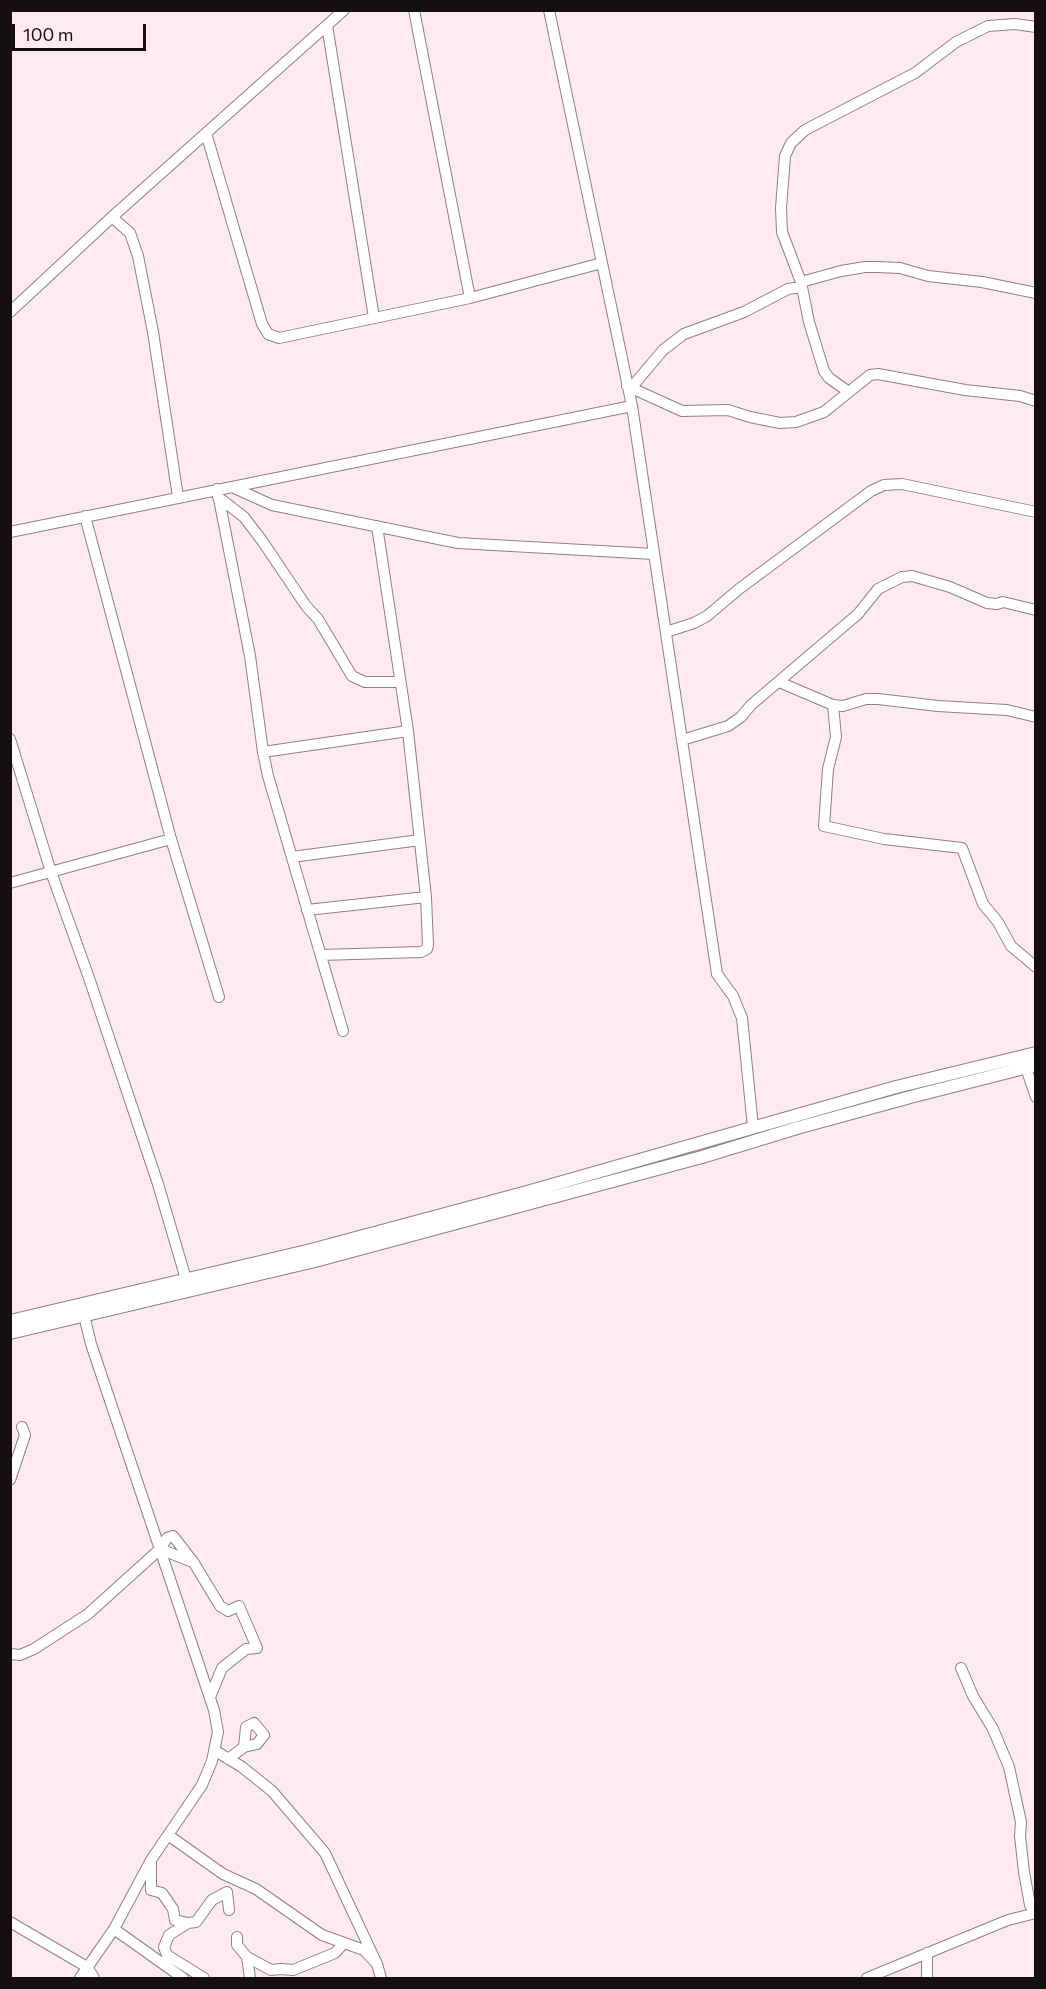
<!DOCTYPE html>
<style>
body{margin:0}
#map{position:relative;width:1046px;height:1989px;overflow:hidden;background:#ffeaf4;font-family:Commissioner,sans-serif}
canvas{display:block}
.frame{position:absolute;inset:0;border:12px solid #160f12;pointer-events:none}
.scale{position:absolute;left:12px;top:24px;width:134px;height:27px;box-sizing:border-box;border:3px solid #160f12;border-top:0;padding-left:8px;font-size:18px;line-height:21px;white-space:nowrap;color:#160f12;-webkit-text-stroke:4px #ffeaf4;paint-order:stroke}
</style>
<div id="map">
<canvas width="1046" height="1989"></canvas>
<div class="frame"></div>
<div class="scale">100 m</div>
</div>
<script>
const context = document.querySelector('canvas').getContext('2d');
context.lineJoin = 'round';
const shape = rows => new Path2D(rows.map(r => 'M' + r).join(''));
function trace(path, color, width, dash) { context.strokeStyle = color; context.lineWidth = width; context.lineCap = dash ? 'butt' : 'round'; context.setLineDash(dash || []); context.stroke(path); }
const minor = shape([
 [414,10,470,298],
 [549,10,632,406,717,974,733,996,742,1018,753,1127],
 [327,25,374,318],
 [206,133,262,324,268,334,279,338,470,298,602,263],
 [112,217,130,233,138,256,153,332,178,497],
 [801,282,841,271,865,267,877,267,900,268,928,276,982,282,1036,293],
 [10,312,112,217,344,10],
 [627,386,682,411,728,410,750,417,780,423,796,422,824,412,870,375,878,374,965,390,1020,396,1036,401],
 [631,388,663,350,684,334,744,312,788,289,802,287],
 [849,392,829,378,824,371,809,322,801,282,782,232,781,208,785,156,791,143,805,130,915,73,956,42,988,26,1015,24,1036,27],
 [232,487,272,505,458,543,654,554],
 [217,489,250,656,263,752,268,776,343,1031],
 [218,497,244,517,263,542,306,606,318,619,352,676,365,682,400,682],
 [85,516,171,839,219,997],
 [10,532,632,406],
 [666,632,694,623,707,616,739,589,871,491,884,485,902,484,1036,512],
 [779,682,833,705,843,706,866,699,878,699,938,706,1007,710,1036,717],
 [833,705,836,737,828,769,824,826,884,839,962,848,983,904,998,922,1011,946,1036,967],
 [10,739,51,872,89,978,158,1184,188,1286],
 [682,740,728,726,741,717,751,705,858,614,878,589,902,577,912,576,950,587,987,603,997,604,1003,602,1036,610],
 [263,752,408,731],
 [292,857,420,840],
 [10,883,171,839],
 [307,910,426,897],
 [321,955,421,952,427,949,428,945,426,897,408,731,377,526],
 [1026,1068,1036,1097],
 [10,1480,25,1435,22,1427],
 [160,1549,190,1561],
 [10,1654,20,1655,34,1649,88,1614,160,1549,167,1538,173,1536,194,1563,220,1606,228,1611,239,1606,257,1648,246,1649,222,1668,210,1697],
 [961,1668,973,1696,993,1729,1009,1767,1021,1822,1020,1836,1024,1872,1030,1905,1035,1913],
 [214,1750,242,1767,272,1791,325,1853,377,1964],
 [228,1759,244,1747,257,1744,264,1735,254,1723,246,1727,244,1747],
 [168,1835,223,1874,256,1889,322,1935,364,1950,377,1964,381,1978],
 [151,1863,151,1890,162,1893,173,1909,175,1920,188,1923,196,1922,212,1900,227,1892,229,1910],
 [10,1922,87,1967,94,1978],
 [188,1923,169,1935,164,1947,167,1955,204,1978],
 [114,1929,183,1978],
 [237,1937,237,1945,247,1957,250,1978],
 [927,1953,927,1978],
 [247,1957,271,1970,281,1969,293,1970,335,1953,344,1943],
 [80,1978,114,1929,151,1860,202,1785,212,1761,218,1732,214,1710,91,1344,84,1315],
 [867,1978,1008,1920,1036,1913]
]);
const major = shape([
 [10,1321,311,1250,527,1192,896,1087,1036,1053],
 [10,1333,315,1261,702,1157,797,1128,914,1096,1036,1065]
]);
trace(minor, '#917e88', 12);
trace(major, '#917e88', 14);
trace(minor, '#fff', 10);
trace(major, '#fff', 12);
</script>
